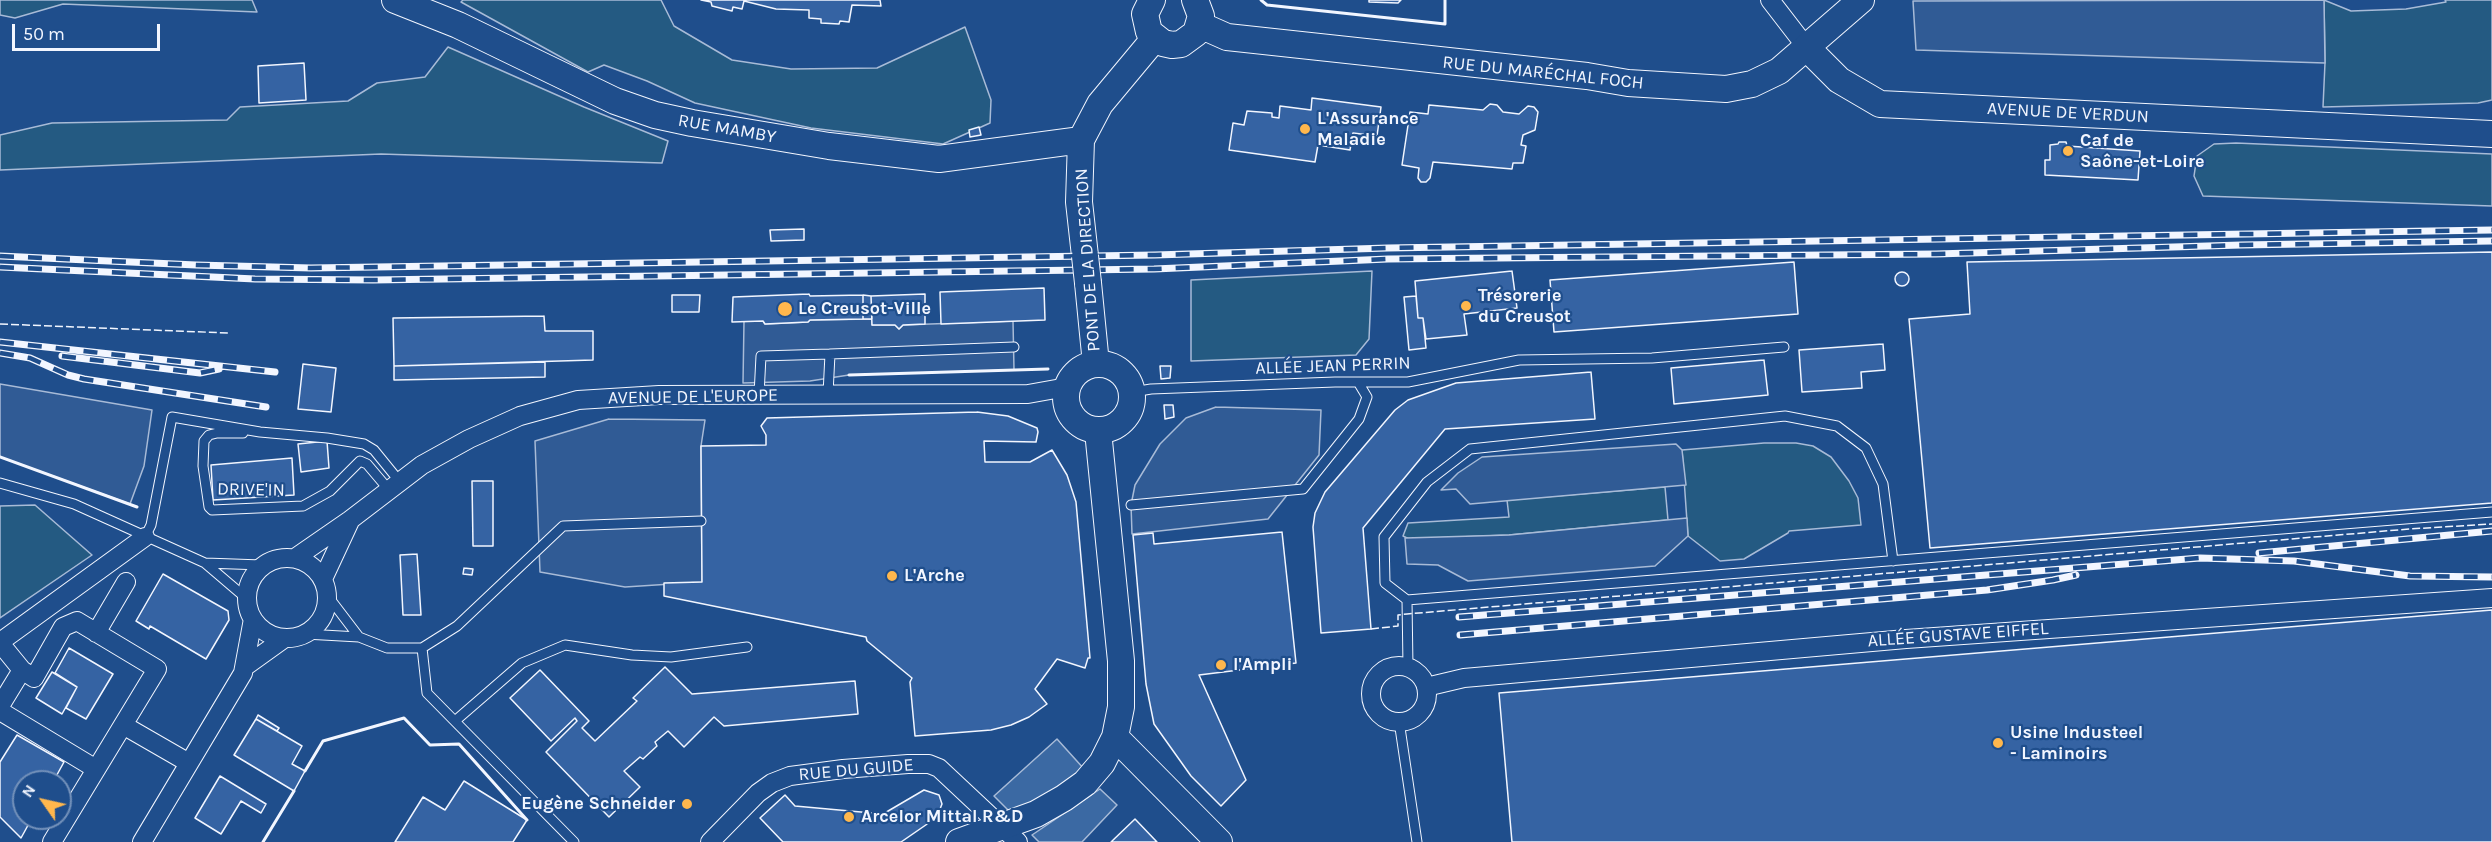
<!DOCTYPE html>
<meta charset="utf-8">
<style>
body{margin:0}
#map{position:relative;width:2492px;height:842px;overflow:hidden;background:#1f4e8c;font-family:Karla,sans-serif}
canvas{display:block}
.north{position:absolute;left:12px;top:770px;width:60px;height:60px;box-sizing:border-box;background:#1f4e8c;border:2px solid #7391ba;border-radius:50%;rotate:304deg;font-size:16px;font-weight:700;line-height:24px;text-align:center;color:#f2f6ff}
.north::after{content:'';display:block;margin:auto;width:21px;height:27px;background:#ffb74d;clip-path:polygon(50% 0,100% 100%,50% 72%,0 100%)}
.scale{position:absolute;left:12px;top:24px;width:148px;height:27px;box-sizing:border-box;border:3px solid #f2f6ff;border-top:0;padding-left:8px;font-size:18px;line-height:21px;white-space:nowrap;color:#f2f6ff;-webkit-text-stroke:4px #1f4e8c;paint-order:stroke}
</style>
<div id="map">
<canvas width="2492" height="842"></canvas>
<div class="north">N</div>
<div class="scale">50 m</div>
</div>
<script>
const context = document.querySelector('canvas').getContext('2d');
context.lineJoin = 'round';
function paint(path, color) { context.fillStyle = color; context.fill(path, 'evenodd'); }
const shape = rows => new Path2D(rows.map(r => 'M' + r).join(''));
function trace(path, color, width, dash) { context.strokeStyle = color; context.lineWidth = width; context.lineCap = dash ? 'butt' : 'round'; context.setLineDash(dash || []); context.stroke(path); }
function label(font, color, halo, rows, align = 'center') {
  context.font = font + ' Karla,sans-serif'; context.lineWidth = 4.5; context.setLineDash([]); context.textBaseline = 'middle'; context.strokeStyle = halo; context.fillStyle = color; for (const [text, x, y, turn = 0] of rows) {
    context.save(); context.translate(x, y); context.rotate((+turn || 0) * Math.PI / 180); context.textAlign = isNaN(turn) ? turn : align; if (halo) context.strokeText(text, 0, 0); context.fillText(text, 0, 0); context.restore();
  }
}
const green = shape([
 [0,0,252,0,257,12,63,4,15,18,0,15,0,0],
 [463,0,661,0,674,26,732,60,791,69,877,68,965,27,991,100,990,123,943,144,811,128,695,103,647,81,604,65,588,72,461,2,463,0],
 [2324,0,2351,11,2406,9,2446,2,2445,0,2492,0,2492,100,2478,103,2323,107,2325,63,2324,0],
 [448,47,584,107,668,141,662,163,381,154,0,170,0,135,52,123,227,120,240,107,348,101,377,83,425,77,448,47],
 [2236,143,2492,154,2492,206,2203,196,2194,176,2197,156,2214,144,2236,143],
 [1372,271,1369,339,1356,355,1191,361,1191,280,1372,271],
 [1764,443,1796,443,1813,446,1831,457,1849,481,1858,498,1861,525,1789,531,1788,533,1744,559,1720,561,1688,536,1682,450,1764,443],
 [1665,487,1668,520,1509,535,1409,539,1403,536,1408,523,1509,517,1507,500,1665,487],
 [35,505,92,555,0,618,0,506,35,505]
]);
paint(green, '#245a82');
trace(green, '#a8bbd7', 1.5);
const parking = shape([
 [2324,0,2325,63,1916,50,1913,1,2324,0],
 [872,319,872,325,895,325,899,329,903,325,1013,321,1014,370,849,375,810,381,743,383,744,321,763,321,765,324,808,322,810,320,872,319],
 [0,384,152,410,144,466,130,504,0,457,0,384],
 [1216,407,1321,410,1319,455,1268,519,1132,534,1131,505,1135,485,1160,444,1186,418,1216,407],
 [609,419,705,420,701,446,702,582,625,587,540,572,535,441,609,419],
 [1676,444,1682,450,1686,485,1470,504,1456,489,1441,490,1458,473,1482,457,1676,444],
 [1687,518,1688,536,1655,566,1468,581,1438,565,1407,564,1405,538,1509,535,1687,518]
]);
paint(parking, '#305b95');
trace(parking, '#a8bbd7', 1.5);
const water = shape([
 [1057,739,1085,770,1048,798,1010,812,994,796,1057,739],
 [1100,789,1117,805,1082,842,1039,842,1032,835,1100,789]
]);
paint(water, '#3b69a3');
trace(water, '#a8bbd7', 1.5);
const building = shape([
 [701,0,880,0,881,6,852,5,849,22,840,21,839,24,821,23,821,19,809,18,809,10,776,9,744,1,742,9,733,7,732,11,712,6,711,2,701,0],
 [1369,0,1401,0,1398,3,1369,2,1369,0],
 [304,63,306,100,259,103,258,66,304,63],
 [1312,98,1381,107,1377,136,1353,133,1350,150,1318,145,1315,162,1229,150,1233,123,1244,125,1247,111,1272,113,1272,117,1279,118,1280,106,1311,110,1312,98],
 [1490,104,1497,105,1503,112,1519,114,1528,106,1534,107,1538,112,1535,130,1523,135,1521,145,1526,146,1523,163,1513,163,1512,169,1433,162,1430,178,1426,182,1421,182,1418,178,1419,168,1402,165,1410,112,1428,114,1429,105,1483,110,1490,104],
 [979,127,981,135,970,137,969,130,979,127],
 [2059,142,2066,142,2067,146,2140,151,2138,180,2045,175,2045,160,2050,160,2050,145,2058,144,2059,142],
 [804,229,804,240,771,241,770,230,804,229],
 [2492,252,2492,503,1930,548,1909,319,1970,314,1967,262,2492,252],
 [1794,262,1798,314,1554,332,1550,280,1794,262],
 [1512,271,1517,308,1464,314,1467,335,1426,339,1423,318,1418,318,1415,281,1512,271],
 '1895 279a7 7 0 1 1 14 0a7 7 0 1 1-14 0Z',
 [1044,288,1045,320,941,324,940,292,1044,288],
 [809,294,810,296,863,295,863,319,810,320,808,322,765,324,763,321,732,322,733,297,809,294],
 [925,294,925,324,903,325,899,329,895,325,872,325,871,296,925,294],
 [672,295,700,295,699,312,672,312,672,295],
 [863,295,871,296,872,319,863,319,863,295],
 [1416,296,1418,318,1423,318,1426,348,1409,350,1404,297,1416,296],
 [544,316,545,331,593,331,593,360,394,366,393,318,544,316],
 [1883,344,1885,370,1861,372,1862,388,1802,392,1799,350,1883,344],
 [1764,360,1768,395,1674,404,1671,368,1764,360],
 [545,362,545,377,394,380,394,366,545,362],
 [303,364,336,368,331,412,298,409,303,364],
 [1160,366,1171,366,1170,378,1161,379,1160,366],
 [1591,372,1595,419,1445,429,1363,528,1371,629,1321,633,1313,527,1315,513,1325,492,1395,410,1408,400,1456,383,1591,372],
 [1164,405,1173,405,1174,417,1165,419,1164,405],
 [977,412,1008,416,1037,428,1038,432,1036,442,984,441,985,462,1030,462,1052,450,1067,475,1076,502,1090,658,1088,658,1085,668,1057,659,1035,689,1047,704,1029,717,1011,725,991,730,915,736,910,682,912,678,867,641,866,637,664,596,664,583,702,582,701,446,766,445,766,435,761,426,767,418,977,412],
 [327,441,329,468,301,472,298,444,327,441],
 [292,458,294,495,213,500,211,465,292,458],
 [472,481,493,481,493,546,473,546,472,481],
 [1282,532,1296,663,1199,675,1246,780,1221,806,1191,776,1154,724,1146,684,1133,535,1153,533,1154,544,1282,532],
 [417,554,421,615,403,615,400,555,417,554],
 [464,568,473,569,472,575,463,574,464,568],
 [163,574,228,611,229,620,206,659,150,626,149,629,136,621,163,574],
 [2492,610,2492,842,1512,842,1499,693,2492,610],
 [69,648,113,674,86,719,66,708,77,687,55,673,69,648],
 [665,667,692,694,855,681,858,714,724,726,714,717,684,747,668,731,655,742,657,746,643,759,640,757,624,771,640,787,609,817,546,752,577,721,575,718,551,741,510,698,540,670,589,721,582,728,595,741,637,701,633,698,665,667],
 [52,672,77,687,62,714,36,698,52,672],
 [258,715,279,728,277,731,256,719,258,715],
 [256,719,302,746,292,764,305,771,294,791,234,755,256,719],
 [17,735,64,762,53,782,24,782,24,818,32,818,21,838,0,817,0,762,17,735],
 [220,776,266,804,261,813,241,801,221,834,195,818,220,776],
 [464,781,527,820,513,842,395,842,423,797,445,810,464,781],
 [924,790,939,795,942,804,940,809,933,820,901,842,783,842,760,818,785,795,795,806,883,814,924,790],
 [1135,819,1157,842,1111,842,1135,819]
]);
paint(building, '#3563a3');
trace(building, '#f2f6ff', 1.5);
const lane = shape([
 [830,354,1014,347],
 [1133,392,1151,389,1335,382,1408,382,1519,360,1652,358,1784,347],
 [759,395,761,356,830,354,828,394],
 [243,433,217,433,209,435,204,441,203,466,209,507,212,510,303,506,330,491,360,461,367,464,389,490],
 [0,483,74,504,205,563,246,598],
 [1131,505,1303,489,1359,419,1367,397,1358,382],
 [145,537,151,525,172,417,260,432,327,438,364,444,374,450,400,482],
 [205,563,262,565],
 [327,595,359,637],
 [1407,600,1385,583,1384,537,1427,482,1470,449,1785,416,1837,426,1866,448,1883,484,1893,561],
 [305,634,359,637,387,648,422,648,457,626,563,526,701,521],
 [422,648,427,693,574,842],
 [1408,667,1407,600,2492,512],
 [455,721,522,663,565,645,632,655,671,657,747,647],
 [1399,721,1417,842]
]);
const street = shape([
 [1770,0,1807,48],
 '247 598a40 40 0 1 1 80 0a40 40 0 1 1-80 0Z',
 [295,558,350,520,422,465,469,439,520,416,578,400,659,395,1028,394,1067,387],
 [323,579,350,521],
 [96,633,126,582],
 [0,642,145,537],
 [0,643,22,670,0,706],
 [246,666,285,638],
 '1371 694a28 28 0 1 1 56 0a28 28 0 1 1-56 0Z',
 [22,670,34,678,63,627,77,621,157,669,52,842],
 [1426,687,1464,678,1906,639,2492,598],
 [0,711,96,769],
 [123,725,189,763],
 [142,842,243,673,253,619],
 [710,842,758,793,772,783,790,776,843,769,908,764,929,764,939,768,1018,842]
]);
const secondary = shape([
 [395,0,458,25,615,101,655,115,692,123,829,146,939,159,1081,140],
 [1152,0,1145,14,1149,32,1163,43,1172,45,1181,44,1196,33,1201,16,1195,0],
 [1200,25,1227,37,1587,76,1628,83,1726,89,1752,84,1779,71,1861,0],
 [1807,48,1839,80,1880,104,2492,134],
 [1085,256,1079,202,1081,140,1100,104,1155,38],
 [1088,283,1096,364],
 '1066 397a33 33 0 1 1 66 0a33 33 0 1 1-66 0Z',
 [1115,737,1219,842],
 [959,842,1036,814,1064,798,1085,783,1102,763,1115,737,1121,707,1121,661,1098,431]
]);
trace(lane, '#f2f6ff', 11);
trace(street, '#f2f6ff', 20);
trace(secondary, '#f2f6ff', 28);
trace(lane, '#1f4e8c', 9);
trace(street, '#1f4e8c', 18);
trace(secondary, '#1f4e8c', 26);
const rail = shape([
 [0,256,196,265,311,268,1155,255,1388,248,2492,230],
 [0,267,255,279,373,280,1154,269,1388,259,1936,254,2241,245,2492,241],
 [0,342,275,372],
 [0,353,30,358,68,375,84,379,266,407],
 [62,356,200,373,219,369],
 [2259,553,2492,531],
 [1459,617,2200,558,2294,561,2410,576,2492,577],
 [1460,635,1987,590,2053,580,2076,575]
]);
trace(rail, '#f2f6ff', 7);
trace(rail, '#1f4e8c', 4.5, [14]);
const secondaryBridge = shape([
 [1085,256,1088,283]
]);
trace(secondaryBridge, '#f2f6ff', 28, []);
trace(secondaryBridge, '#1f4e8c', 26);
trace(shape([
 [0,324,228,333],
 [1371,629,1398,626,1398,615,1407,614,2409,529,2492,524]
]), '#f2f6ff', 1.5, [8, 3]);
trace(shape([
 [1261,0,1267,5,1445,24,1445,0],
 [849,375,1048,369],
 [0,457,137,507],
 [305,771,323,741,404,718,430,745,459,744,527,820],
 [263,842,294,791]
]), '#f2f6ff', 3);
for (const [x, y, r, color] of [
 [1305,129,6,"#ffb74d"],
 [2068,151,6,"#ffb74d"],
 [1466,306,6,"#ffb74d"],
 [785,309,8,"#ffb74d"],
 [892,576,6,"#ffb74d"],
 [1221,665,6,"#ffb74d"],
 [1998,743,6,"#ffb74d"],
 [687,804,6,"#ffb74d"],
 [849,817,6,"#ffb74d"]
]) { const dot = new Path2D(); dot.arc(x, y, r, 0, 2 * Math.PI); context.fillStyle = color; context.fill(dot); trace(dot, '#1f4e8c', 2); }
label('18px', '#f2f6ff', '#1f4e8c', [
 ["RUE DU MARÉCHAL FOCH",1543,73,6],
 ["AVENUE DE VERDUN",2068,113,3],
 ["RUE MAMBY",727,129,10],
 ["PONT DE LA DIRECTION",1088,260,-94],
 ["ALLÉE JEAN PERRIN",1333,366,-2],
 ["AVENUE DE L'EUROPE",693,397,-1],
 ["DRIVE'IN",251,490,1],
 ["ALLÉE GUSTAVE EIFFEL",1958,635,-4],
 ["RUE DU GUIDE",856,770,-5]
]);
label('bold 18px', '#f2f6ff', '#1f4e8c', [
 ["L'Assurance",1317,119],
 ["Maladie",1317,140],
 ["Caf de",2080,141],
 ["Saône-et-Loire",2080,162],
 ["Trésorerie",1478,296],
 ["du Creusot",1478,317],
 ["Le Creusot-Ville",798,309],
 ["L'Arche",904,576],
 ["l'Ampli",1233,665],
 ["Usine Industeel",2010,733],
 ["- Laminoirs",2010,754],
 ["Eugène Schneider",675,804,"right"],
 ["Arcelor Mittal R&D",861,817]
], 'left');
</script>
